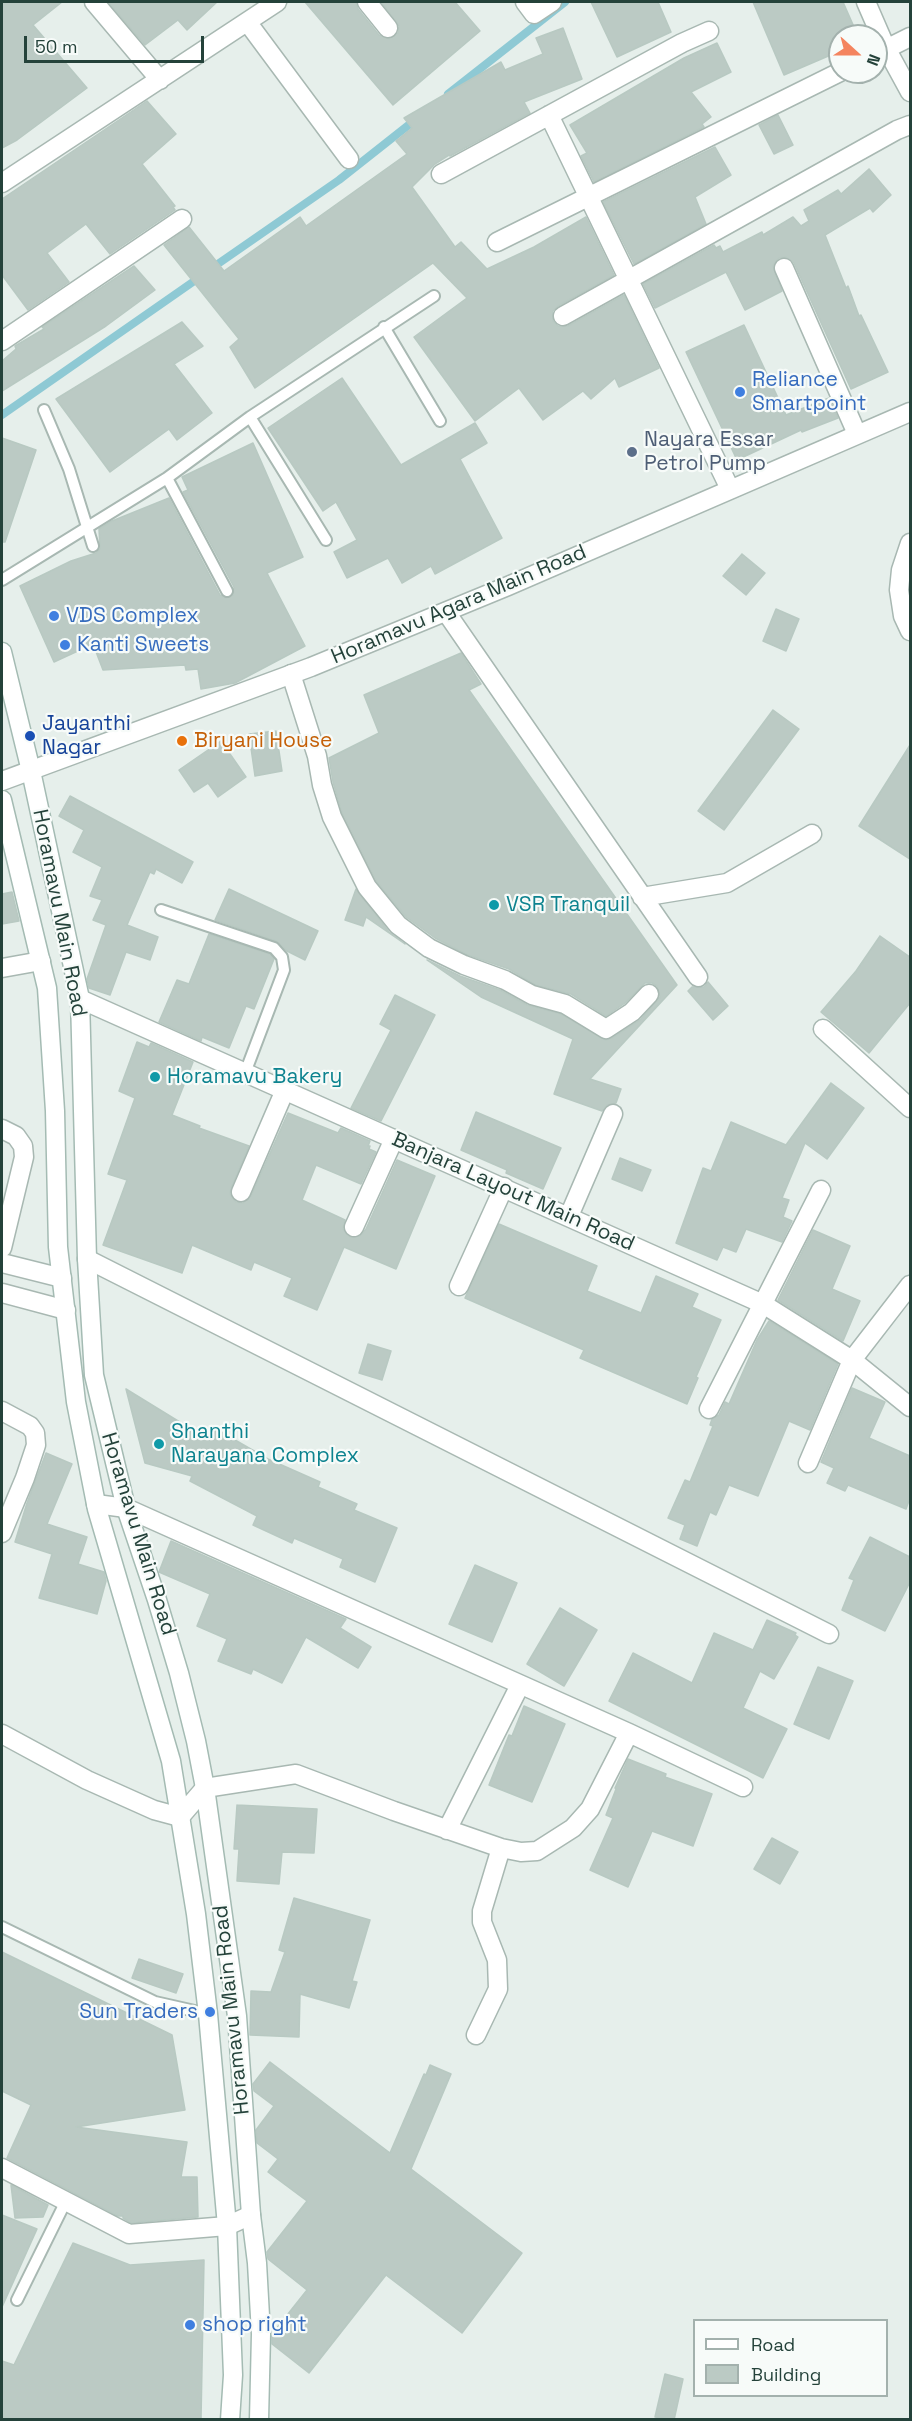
<!DOCTYPE html>
<style>
body{margin:0}
#map{position:relative;width:912px;height:2421px;overflow:hidden;background:#e6efeb;font-family:"Space Grotesk",sans-serif}
canvas{display:block}
.frame{position:absolute;inset:0;border:3px solid #24423a;pointer-events:none}
.legend{position:absolute;left:693px;top:2319px;width:195px;height:78px;box-sizing:border-box;background:#f7fbf9;border:2px solid #a3b1ad;margin:0;padding:8px 10px;list-style:none;font-size:18px;color:#24423a}
.legend li{display:flex;align-items:center;gap:12px;height:30px}
.legend b{width:30px;border:2px solid #a3b1ad}
.north{position:absolute;left:828px;top:24px;width:60px;height:60px;box-sizing:border-box;background:#f7fbf9;border:2px solid #a3b1ad;border-radius:50%;rotate:111deg;font-size:16px;font-weight:700;line-height:24px;text-align:center;color:#24423a}
.north::after{content:'';display:block;margin:auto;width:21px;height:27px;background:#f4845f;clip-path:polygon(50% 0,100% 100%,50% 72%,0 100%)}
.scale{position:absolute;left:24px;top:36px;width:180px;height:27px;box-sizing:border-box;border:3px solid #24423a;border-top:0;padding-left:8px;font-size:18px;line-height:21px;white-space:nowrap;color:#24423a;-webkit-text-stroke:4px #f7fbf9;paint-order:stroke}
</style>
<div id="map">
<canvas width="912" height="2421"></canvas>
<div class="frame"></div>
<ul class="legend">
<li><b style="height:8px;background:#fff"></b>Road</li>
<li><b style="height:16px;background:#bbcac4"></b>Building</li>
</ul>
<div class="north">N</div>
<div class="scale">50 m</div>
</div>
<script>
const context = document.querySelector('canvas').getContext('2d');
context.lineJoin = 'round';
const shape = rows => new Path2D(rows.map(r => 'M' + r).join(''));
function trace(path, color, width, dash) { context.strokeStyle = color; context.lineWidth = width; context.lineCap = dash ? 'butt' : 'round'; context.setLineDash(dash || []); context.stroke(path); }
function paint(path, color) { context.fillStyle = color; context.fill(path, 'evenodd'); }
function label(font, color, halo, rows, align = 'center') {
  context.font = font + ' "Space Grotesk",sans-serif'; context.lineWidth = 4.5; context.setLineDash([]); context.textBaseline = 'middle'; context.strokeStyle = halo; context.fillStyle = color; for (const [text, x, y, turn = 0] of rows) {
    context.save(); context.translate(x, y); context.rotate((+turn || 0) * Math.PI / 180); context.textAlign = isNaN(turn) ? turn : align; if (halo) context.strokeText(text, 0, 0); context.fillText(text, 0, 0); context.restore();
  }
}
trace(shape([
 [448,94,565,2],
 [212,268,339,180,415,120],
 [2,415,200,277]
]), '#8ec9d4', 8);
const building = shape([
 [2,2,62,2,33,25,87,88,17,140,2,148,2,2],
 [108,2,217,2,187,30,178,20,145,45,108,2],
 [305,2,356,2,358,9,379,35,389,39,398,33,399,26,381,2,455,2,480,31,393,105,305,2],
 [591,2,658,2,671,32,617,57,591,2],
 [753,2,843,2,858,36,840,36,840,51,784,75,753,2],
 [563,28,582,79,524,102,530,113,450,156,449,155,435,164,412,187,455,247,461,242,487,269,534,247,586,217,614,275,558,306,553,311,553,321,558,326,568,326,624,295,659,368,619,387,615,378,591,399,583,391,543,420,519,388,475,421,414,337,467,298,433,263,255,388,230,347,239,339,164,245,189,227,224,271,300,217,306,226,407,154,396,141,412,128,404,118,501,62,505,70,543,54,536,38,563,28],
 [717,43,731,72,691,92,711,117,702,124,704,127,594,182,581,156,587,153,570,125,684,58,717,43],
 [147,101,176,134,142,164,175,206,173,207,175,210,110,254,86,224,47,253,69,282,28,310,2,275,2,199,147,101],
 [778,115,793,145,774,154,759,125,778,115],
 [715,147,731,175,695,197,706,224,634,264,603,202,715,147],
 [869,169,891,195,873,212,870,208,825,235,846,288,848,286,859,316,861,315,888,372,851,389,794,263,786,257,779,258,773,266,782,291,745,310,726,272,655,308,643,284,714,245,716,248,720,246,723,252,762,232,763,235,793,217,801,226,809,221,804,210,838,190,841,194,869,169],
 [134,266,155,290,106,326,2,391,2,361,16,349,15,346,44,329,42,327,134,266],
 [182,322,203,346,174,364,212,413,177,440,169,429,110,472,56,399,182,322],
 [744,325,786,415,829,398,838,418,802,432,801,430,737,460,686,352,744,325],
 [342,378,401,465,475,423,487,443,460,459,502,538,435,574,431,566,402,583,388,558,347,578,334,552,357,540,336,502,323,511,268,428,342,378],
 [2,438,36,450,5,542,2,542,2,438],
 [253,443,303,557,267,573,305,646,235,683,201,689,198,669,186,670,185,665,103,670,93,644,54,662,20,586,71,561,96,553,100,549,99,529,112,521,169,498,220,595,226,598,233,595,234,587,183,492,188,490,182,477,253,443],
 [742,554,765,573,746,595,723,576,742,554],
 [776,609,799,619,786,651,763,641,776,609],
 [461,653,481,684,469,690,677,985,590,1079,621,1089,616,1103,607,1105,602,1111,554,1094,573,1039,481,997,427,960,460,976,500,990,527,1005,561,1014,606,1040,612,1038,640,1020,660,997,657,986,652,983,645,983,625,1003,606,1016,571,994,536,985,509,969,468,955,435,938,406,917,376,881,342,813,333,782,329,758,379,733,364,695,461,653],
 [773,710,799,729,724,830,698,811,773,710],
 [276,731,282,771,255,776,249,734,276,731],
 [221,741,246,777,218,797,208,783,194,792,179,770,221,741],
 [910,745,910,859,859,826,910,745],
 [70,796,193,862,182,883,156,869,154,874,150,872,127,925,158,937,150,960,126,952,110,995,89,988,87,979,106,925,93,920,102,900,90,896,102,867,73,852,84,830,59,816,70,796],
 [229,889,318,931,305,960,287,951,276,941,215,920,229,889],
 [356,889,389,932,405,944,366,917,363,926,345,920,356,889],
 [12,892,19,921,2,924,2,894,12,892],
 [209,934,270,954,274,959,254,1009,246,1006,229,1048,202,1037,201,1041,159,1022,177,980,189,984,209,934],
 [880,936,910,957,910,1003,869,1053,821,1012,856,971,880,936],
 [708,982,728,1006,713,1020,688,991,692,987,704,987,708,982],
 [395,995,435,1015,381,1121,351,1108,391,1030,380,1024,395,995],
 [137,1042,149,1047,151,1043,193,1062,172,1115,200,1126,199,1128,249,1146,231,1188,230,1194,236,1202,243,1203,251,1196,288,1113,338,1133,341,1128,370,1141,368,1146,370,1146,369,1149,376,1152,361,1184,316,1165,302,1200,345,1220,343,1229,350,1237,360,1236,366,1229,397,1160,435,1176,396,1269,344,1247,317,1310,284,1296,292,1278,254,1262,251,1270,192,1245,182,1273,103,1245,127,1180,108,1174,135,1098,119,1091,137,1042],
 [831,1083,864,1108,827,1159,805,1143,782,1198,789,1200,783,1217,792,1221,782,1242,746,1229,736,1252,723,1247,717,1260,676,1243,703,1168,711,1171,731,1122,786,1145,831,1083],
 [476,1112,561,1148,543,1189,506,1173,507,1170,461,1150,476,1112],
 [620,1158,651,1170,642,1191,612,1179,620,1158],
 [499,1224,597,1266,587,1291,641,1313,656,1276,698,1294,692,1307,721,1320,696,1377,698,1378,687,1404,580,1358,584,1350,465,1298,499,1224],
 [813,1230,850,1246,832,1289,860,1301,843,1341,778,1300,813,1230],
 [769,1321,838,1364,810,1430,789,1421,758,1496,729,1485,716,1515,710,1512,697,1546,680,1539,685,1525,668,1518,685,1480,690,1482,713,1426,710,1425,712,1419,719,1415,725,1402,729,1404,757,1340,769,1321],
 [368,1344,391,1351,382,1380,359,1373,368,1344],
 [852,1388,885,1402,869,1438,910,1456,910,1498,906,1509,848,1485,845,1491,827,1483,834,1468,821,1462,852,1388],
 [126,1389,209,1440,216,1429,268,1459,320,1482,318,1487,357,1504,354,1510,397,1528,375,1582,340,1567,343,1559,294,1538,292,1543,253,1525,257,1516,190,1481,192,1476,145,1463,126,1389],
 [46,1453,72,1464,47,1524,87,1537,78,1564,104,1572,106,1581,97,1614,39,1598,52,1554,15,1542,27,1503,46,1453],
 [870,1537,910,1557,910,1582,885,1631,842,1610,854,1580,849,1578,870,1537],
 [171,1541,346,1619,340,1628,371,1647,358,1668,306,1637,282,1683,253,1669,251,1674,218,1661,227,1639,197,1626,210,1594,159,1572,171,1541],
 [475,1565,517,1583,492,1642,449,1624,475,1565],
 [560,1608,597,1630,564,1686,527,1664,560,1608],
 [767,1620,796,1633,795,1635,798,1637,774,1679,760,1671,743,1708,787,1729,763,1778,609,1701,633,1653,692,1683,714,1633,753,1650,767,1620],
 [818,1667,853,1681,829,1739,794,1724,818,1667],
 [524,1706,565,1724,532,1802,489,1785,509,1735,512,1736,524,1706],
 [628,1759,666,1774,665,1777,712,1794,693,1846,652,1831,628,1887,590,1870,613,1818,606,1815,616,1789,615,1788,628,1759],
 [237,1805,317,1809,314,1853,282,1852,279,1884,237,1881,239,1849,234,1849,237,1805],
 [772,1838,798,1852,780,1884,754,1869,772,1838],
 [294,1898,370,1920,352,1981,357,1982,349,2008,300,1994,299,2037,250,2035,251,1991,271,1992,285,1952,279,1950,294,1898],
 [2,1952,172,2035,185,2110,76,2127,187,2142,181,2177,197,2177,198,2217,131,2223,123,2218,123,2216,118,2216,7,2158,31,2105,2,2091,2,1952],
 [139,1959,183,1974,176,1993,132,1978,139,1959],
 [270,2062,390,2153,424,2074,426,2075,430,2065,451,2074,411,2169,522,2253,462,2333,386,2275,309,2373,272,2344,272,2334,307,2290,268,2259,267,2252,307,2201,268,2172,278,2159,257,2143,256,2130,274,2106,254,2091,253,2084,270,2062],
 [11,2185,48,2205,43,2217,15,2218,11,2185],
 [2,2215,37,2229,2,2307,2,2215],
 [73,2243,130,2265,204,2260,201,2420,2,2420,2,2361,14,2365,73,2243],
 [665,2374,683,2379,674,2420,655,2417,665,2374]
]);
paint(building, '#bbcac4');
trace(building, '#b8c9c2', 1.5);
const service = shape([
 [384,327,440,421],
 [44,410,69,469,93,546],
 [250,417,326,540],
 [167,478,227,591],
 [2,580,167,478,250,417,434,296],
 [161,910,274,948,282,957,284,970,245,1073],
 [2,1927,155,2002,208,2014],
 [17,2300,66,2201]
]);
const minor = shape([
 [94,2,160,80],
 [367,2,388,28],
 [525,2,534,14,552,2],
 [866,2,886,48,910,92],
 [248,23,349,159],
 [878,53,910,37],
 [549,115,730,489],
 [441,174,682,43,709,31],
 [2,183,277,2],
 [497,242,840,72],
 [784,268,857,434],
 [563,316,897,130,910,125],
 [2,341,182,219],
 [910,543,901,570,899,590,903,616,910,631],
 [446,612,698,977],
 [291,674,317,756,322,785,332,817,367,887,398,925,429,948,464,965,505,980,532,995,565,1004,606,1029,632,1012,649,994],
 [642,897,727,883,812,834],
 [2,968,41,961],
 [823,1029,910,1108],
 [2,1129,16,1136,23,1146,24,1157,2,1248],
 [241,1192,285,1090],
 [569,1216,613,1114],
 [354,1227,394,1139],
 [87,1259,829,1634],
 [2,1263,62,1278],
 [459,1286,504,1187],
 [2,1293,66,1310],
 [709,1409,821,1190],
 [2,1411,30,1426,35,1433,36,1445,25,1478,2,1533],
 [808,1463,852,1360,910,1407],
 [96,1504,126,1508,629,1733,743,1787],
 [2,1734,87,1780,154,1810,180,1817,205,1788,296,1774,394,1811,501,1848,521,1852,537,1851,573,1828,590,1809,629,1733],
 [447,1830,520,1685],
 [476,2035,498,1989,497,1960,482,1922,482,1911,501,1848],
 [2,2168,129,2234,227,2226,251,2215]
]);
const tertiary = shape([
 [2,781,311,667,508,586,910,412],
 [80,999,763,1304,852,1360,910,1285]
]);
const secondary = shape([
 [2,652,31,771,80,999,87,1259,94,1375,126,1508,157,1600,179,1673,196,1741,205,1788,237,2016,251,2215,257,2263,261,2334,259,2420],
 [2,800,47,988,55,1111,58,1247,76,1402,97,1509,171,1761,196,1914,208,2014,227,2226,233,2375,230,2420]
]);
trace(service, '#a8b8b2', 14);
trace(minor, '#a8b8b2', 21);
trace(tertiary, '#a8b8b2', 21);
trace(secondary, '#a4bbb3', 21);
trace(service, '#fff', 10);
trace(minor, '#fff', 18);
trace(tertiary, '#fff', 18);
trace(secondary, '#fff', 18);
for (const [x, y, r, color] of [
 [740,392,6,"#3f7fe0"],
 [632,452,6,"#5c6f8a"],
 [54,616,6,"#3f7fe0"],
 [65,645,6,"#3f7fe0"],
 [30,736,6,"#1a4fb4"],
 [182,741,6,"#e8710a"],
 [494,905,6,"#0f9aa8"],
 [155,1077,6,"#0f9aa8"],
 [159,1444,6,"#0f9aa8"],
 [210,2012,6,"#3f7fe0"],
 [190,2325,6,"#3f7fe0"]
]) { const dot = new Path2D(); dot.arc(x, y, r, 0, 2 * Math.PI); context.fillStyle = color; context.fill(dot); trace(dot, '#f7fbf9', 2); }
label('21px', '#366cbe', '#f7fbf9', [
 ["Reliance",752,380],
 ["Smartpoint",752,404],
 ["VDS Complex",66,616],
 ["Kanti Sweets",77,645],
 ["Sun Traders",198,2012,"right"],
 ["shop right",202,2325]
], 'left');
label('21px', '#4e5e75', '#f7fbf9', [
 ["Nayara Essar",644,440],
 ["Petrol Pump",644,464]
], 'left');
label('21px', '#24423a', '#f7fbf9', [
 ["Horamavu Agara Main Road",459,605,-23],
 ["Horamavu Main Road",59,913,79],
 ["Banjara Layout Main Road",513,1192,24],
 ["Horamavu Main Road",138,1534,73],
 ["Horamavu Main Road",232,2010,-96]
]);
label('21px', '#164399', '#f7fbf9', [
 ["Jayanthi",42,724],
 ["Nagar",42,748]
], 'left');
label('21px', '#c56008', '#f7fbf9', [
 ["Biryani House",194,741]
], 'left');
label('21px', '#0d838f', '#f7fbf9', [
 ["VSR Tranquil",506,905],
 ["Horamavu Bakery",167,1077],
 ["Shanthi",171,1432],
 ["Narayana Complex",171,1456]
], 'left');
</script>
